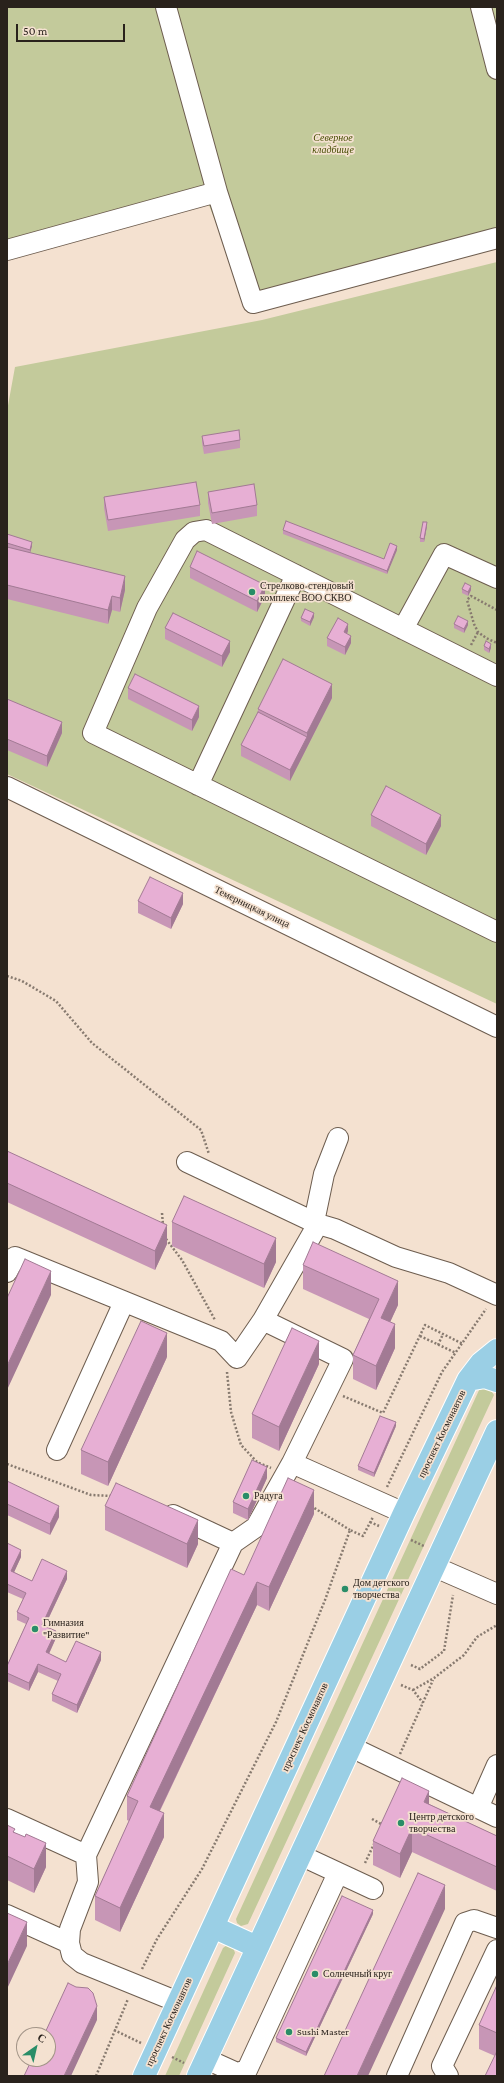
<!DOCTYPE html>
<meta charset="utf-8">
<style>
body{margin:0}
#map{position:relative;width:504px;height:2083px;overflow:hidden;background:#f4e1d0;font-family:"Crimson Pro",serif}
canvas{display:block}
.frame{position:absolute;inset:0;border:8px solid #29221c;pointer-events:none}
.north{position:absolute;left:16px;top:2027px;width:40px;height:40px;box-sizing:border-box;background:#f4e1d0;border:1px solid #a39588;border-radius:50%;rotate:34deg;font-size:11px;font-weight:700;line-height:16px;text-align:center;color:#29221c}
.north::after{content:'';display:block;margin:auto;width:14px;height:18px;background:#298d68;clip-path:polygon(50% 0,100% 100%,50% 72%,0 100%)}
.scale{position:absolute;left:16px;top:24px;width:109px;height:18px;box-sizing:border-box;border:2px solid #29221c;border-top:0;padding-left:5px;font-size:12px;line-height:14px;white-space:nowrap;color:#29221c;-webkit-text-stroke:3px #f4e1d0;paint-order:stroke}
</style>
<div id="map">
<canvas width="504" height="2083"></canvas>
<div class="frame"></div>
<div class="north">С</div>
<div class="scale">50 m</div>
</div>
<script>
const context = document.querySelector('canvas').getContext('2d');
context.lineJoin = 'round';
function paint(path, color) { context.fillStyle = color; context.fill(path, 'evenodd'); }
const shape = rows => new Path2D(rows.map(r => 'M' + r).join(''));
function trace(path, color, width, dash) { context.strokeStyle = color; context.lineWidth = width; context.lineCap = dash ? 'butt' : 'round'; context.setLineDash(dash || []); context.stroke(path); }
function label(font, color, halo, rows, align = 'center') {
  context.font = font + ' "Crimson Pro",serif'; context.lineWidth = 3.5; context.setLineDash([]); context.textBaseline = 'middle'; context.strokeStyle = halo; context.fillStyle = color; for (const [text, x, y, turn = 0] of rows) {
    context.save(); context.translate(x, y); context.rotate((+turn || 0) * Math.PI / 180); context.textAlign = isNaN(turn) ? turn : align; if (halo) context.strokeText(text, 0, 0); context.fillText(text, 0, 0); context.restore();
  }
}
paint(shape([
 [7,7,497,7,497,241,249,309,207,200,7,252],
 [497,262,497,1004,7,774,7,411,15,367,262,320],
 [480,1388,490,1389,494,1395,248,1924,241,1926,237,1923,236,1919],
 [227,1945,233,1947,235,1953,179,2076,165,2076,223,1948]
]), '#c3ca9b');
const minor = shape([
 [166,7,217,192,253,303,497,238],
 [481,7,497,69],
 [7,250,217,192],
 [403,629,444,554,497,578],
 [497,676,206,530,194,532,185,540,147,608,93,733,497,932],
 [198,785,296,575],
 [7,787,497,1027],
 [187,1162,318,1224,335,1229,396,1257,449,1273,497,1295],
 [314,1222,324,1174,338,1138],
 [7,1272,15,1257,221,1341,237,1358,263,1320],
 [57,1450,124,1302],
 [292,1463,343,1359,263,1320,318,1224],
 [173,1515,233,1543],
 [435,1567,497,1594],
 [351,1747,497,1817],
 [478,1808,497,1765],
 [7,1819,86,1855,88,1882,70,1929,69,1943,72,1955,82,1963,178,2002],
 [86,1855,233,1543,256,1527,292,1463,404,1513],
 [300,1855,373,1889],
 [7,1915,69,1943],
 [206,2059,237,2073,247,2070,338,1873],
 [397,2076,465,1923,474,1920,497,1928],
 [448,2076,442,2066,497,1950]
]);
const major = shape([
 [468,1380,485,1377,497,1381],
 [213,1927,257,1947],
 [144,2076,404,1513,468,1380,481,1363,497,1350],
 [198,2076,497,1431]
]);
trace(minor, '#6d5d4f', 22);
trace(major, '#fff', 24);
trace(shape([
 [497,610,471,596,467,600,474,624,478,632,486,638,497,643],
 [471,645,478,632],
 [7,976,22,981,56,1001,92,1043,201,1130,209,1154],
 [162,1213,163,1225],
 [166,1239,182,1260,215,1320],
 [420,1336,456,1353],
 [438,1345,443,1334],
 [227,1372,231,1412,241,1445,257,1462,271,1468],
 [343,1396,383,1413,425,1325,463,1344],
 [7,1464,91,1495,113,1496],
 [387,1487,442,1372,486,1309],
 [311,1506,350,1530],
 [370,1522,379,1526],
 [411,1540,424,1546],
 [411,1665,420,1669,444,1651,453,1595],
 [401,1685,413,1690,423,1703],
 [413,1690,434,1678,464,1655,477,1637,497,1625],
 [400,1754,433,1680],
 [372,1819,383,1825],
 [365,1863,374,1844],
 [142,1969,157,1939,202,1869,276,1722,325,1600,350,1530,363,1536,373,1517],
 [114,2030,141,2043],
 [172,2057,184,2063],
 [96,2076,128,1999]
]), '#877a6f', 2.5, [2, 2]);
trace(minor, '#fff', 20);
trace(major, '#9acfe5', 22);
paint(shape([
 [202,436,240,440,240,448,204,454,202,443],
 [208,492,257,505,257,516,212,524,208,503],
 [104,497,200,505,200,516,108,531,104,508],
 [427,526,424,542,420,542,420,538],
 [283,530,384,559,397,550,387,574,283,534],
 [7,534,32,546,30,553,125,590,120,612,112,610,108,624,7,599],
 [190,567,265,596,257,612,190,578],
 [462,589,471,590,468,596,462,593],
 [314,617,310,626,301,621,301,618],
 [454,624,468,625,464,633,454,628],
 [165,628,230,652,222,667,165,639],
 [348,631,347,634,351,643,345,655,327,646,327,638],
 [484,646,491,648,489,653,484,650],
 [128,688,199,717,192,731,128,699],
 [332,698,290,781,241,756,241,745,258,712,258,709],
 [7,699,62,733,47,767,7,750],
 [371,815,441,826,426,855,371,826],
 [138,901,183,904,171,929,138,913],
 [7,1151,167,1244,155,1270,7,1202],
 [172,1222,276,1262,264,1288,172,1246],
 [303,1265,398,1305,390,1322,395,1348,376,1390,353,1379,353,1355,369,1319,303,1289],
 [167,1357,108,1486,81,1474,81,1450],
 [319,1364,279,1451,252,1438,252,1414],
 [396,1426,374,1477,358,1470,358,1466],
 [267,1478,248,1520,233,1513,233,1502],
 [7,1481,59,1517,50,1535,7,1515],
 [105,1506,198,1544,187,1568,105,1530],
 [314,1514,269,1611,257,1605,160,1811,164,1837,120,1932,95,1920,95,1896,129,1821,127,1820,127,1796,244,1575],
 [7,1543,21,1557,14,1572,32,1581,67,1579,45,1626,56,1638,49,1654,66,1662,101,1660,77,1713,52,1701,52,1694,58,1681,38,1672,29,1691,7,1681,7,1666,26,1624,17,1620,17,1612,23,1599,7,1592],
 [429,1804,497,1836,497,1891,412,1852,400,1878,373,1865,373,1841],
 [7,1825,15,1833,46,1867,34,1893,7,1880],
 [373,1914,306,2056,276,2042,276,2038],
 [497,1985,497,2076,495,2056,479,2049,479,2025]
]), '#c796b6');
paint(shape([
 [427,522,427,526,424,542,424,539],
 [32,542,32,546,30,553,30,550],
 [397,546,397,550,387,574,387,571],
 [125,576,125,590,120,612,120,598],
 [265,585,265,596,257,612,257,601],
 [471,586,471,590,468,596,468,592],
 [112,596,112,610,108,624,108,610],
 [314,613,314,617,310,626,310,622],
 [468,621,468,625,464,633,464,629],
 [348,624,348,631,344,640,344,632],
 [351,636,351,643,345,655,345,647],
 [230,641,230,652,222,667,222,656],
 [491,644,491,648,489,653,489,649],
 [332,684,332,698,290,781,290,770,307,737,307,733],
 [199,706,199,717,192,731,192,720],
 [62,722,62,733,47,767,47,756],
 [441,815,441,826,426,855,426,844],
 [183,893,183,904,171,929,171,918],
 [167,1225,167,1244,155,1270,155,1251],
 [276,1238,276,1262,264,1288,264,1264],
 [51,1271,51,1295,7,1390,7,1366],
 [398,1281,398,1305,381,1342,381,1318],
 [395,1324,395,1348,376,1390,376,1366],
 [167,1333,167,1357,108,1486,108,1462],
 [319,1341,319,1364,279,1451,279,1427],
 [396,1422,396,1426,374,1477,374,1473],
 [267,1467,267,1478,248,1520,248,1509],
 [314,1490,314,1514,269,1611,269,1587],
 [59,1506,59,1517,50,1535,50,1524],
 [198,1520,198,1544,187,1568,187,1544],
 [21,1550,21,1557,11,1579,11,1571],
 [67,1571,67,1579,42,1632,42,1625],
 [257,1582,257,1605,150,1831,150,1807],
 [56,1631,56,1638,46,1660,46,1652],
 [101,1652,101,1660,77,1713,77,1705],
 [38,1664,38,1672,29,1691,29,1683],
 [429,1791,429,1815,424,1802],
 [164,1813,164,1837,120,1932,120,1908],
 [412,1828,412,1852,400,1878,400,1854],
 [46,1843,46,1867,34,1893,34,1869],
 [445,1885,445,1909,368,2076,357,2076],
 [373,1910,373,1914,306,2056,306,2052],
 [27,1922,27,1946,7,1989,7,1965],
 [97,2006,97,2020,71,2076,64,2076]
]), '#a27a94');
const building = shape([
 [239,430,240,440,204,446,202,436,239,430],
 [196,482,200,505,108,520,104,497,196,482],
 [254,484,257,505,212,513,208,492,254,484],
 [286,521,384,559,390,543,397,546,387,571,283,530,286,521],
 [423,522,427,522,424,539,420,538,423,522],
 [7,534,32,542,30,550,7,543,7,534],
 [7,547,125,576,120,598,112,596,108,610,7,585,7,547],
 [197,551,265,585,257,601,190,567,197,551],
 [465,583,471,586,468,592,462,589,465,583],
 [305,609,314,613,310,622,301,618,305,609],
 [173,613,230,641,222,656,165,628,173,613],
 [458,616,468,621,464,629,454,624,458,616],
 [338,618,348,624,344,632,351,636,345,647,327,638,338,618],
 [486,641,491,644,489,649,484,646,486,641],
 [283,659,332,684,307,733,258,709,283,659],
 [135,674,199,706,192,720,128,688,135,674],
 [7,699,62,722,47,756,7,739,7,699],
 [258,712,307,737,290,770,241,745,258,712],
 [386,786,441,815,426,844,371,815,386,786],
 [150,877,183,893,171,918,138,901,150,877],
 [7,1151,167,1225,155,1251,7,1183,7,1151],
 [184,1196,276,1238,264,1264,172,1222,184,1196],
 [313,1242,398,1281,381,1318,395,1324,376,1366,353,1355,379,1299,303,1265,313,1242],
 [25,1259,51,1271,7,1366,7,1298,25,1259],
 [141,1321,167,1333,108,1462,81,1450,141,1321],
 [292,1328,319,1341,279,1427,252,1414,292,1328],
 [380,1416,396,1422,374,1473,358,1466,380,1416],
 [252,1460,267,1467,248,1509,233,1502,252,1460],
 [288,1478,314,1490,269,1587,257,1582,150,1807,164,1813,120,1908,95,1896,138,1801,127,1796,231,1569,244,1575,288,1478],
 [7,1481,59,1506,50,1524,7,1504,7,1481],
 [116,1483,198,1520,187,1544,105,1506,116,1483],
 [7,1543,21,1550,11,1571,32,1581,42,1559,67,1571,42,1625,56,1631,46,1652,66,1662,76,1641,101,1652,77,1705,52,1694,61,1674,38,1664,29,1683,7,1673,7,1666,29,1618,17,1612,26,1593,7,1584,7,1543],
 [402,1778,429,1791,424,1802,497,1836,497,1867,412,1828,400,1854,373,1841,402,1778],
 [7,1825,15,1829,13,1832,25,1837,26,1834,46,1843,34,1869,7,1856,7,1825],
 [418,1873,445,1885,357,2076,324,2076,418,1873],
 [342,1896,373,1910,306,2052,276,2038,342,1896],
 [7,1913,27,1922,7,1965,7,1913],
 [68,1983,76,1987,88,1988,93,1993,97,2006,64,2076,24,2076,32,2059,48,2059,48,2035,44,2035,68,1983],
 [497,1985,497,2033,479,2025,497,1985],
 [497,2051,497,2076,485,2076,497,2051]
]);
paint(building, '#e7afd4');
trace(building, '#a27a94', 1);
for (const [x, y, r, color] of [
 [252,592,4,"#298d68"],
 [246,1496,4,"#298d68"],
 [345,1589,4,"#298d68"],
 [35,1629,4,"#298d68"],
 [401,1823,4,"#298d68"],
 [315,1974,4,"#298d68"],
 [289,2032,4,"#298d68"]
]) { const dot = new Path2D(); dot.arc(x, y, r, 0, 2 * Math.PI); context.fillStyle = color; context.fill(dot); trace(dot, '#f4e1d0', 1.5); }
label('italic 10px', '#464c02', '#f4e1d0', [
 ["Северное",333,138],
 ["кладбище",333,150]
]);
label('10px', '#29221c', '#f4e1d0', [
 ["Стрелково-стендовый",260,586],
 ["комплекс ВОО СКВО",260,598],
 ["Радуга",254,1496],
 ["Дом детского",353,1583],
 ["творчества",353,1595],
 ["Гимназия",43,1623],
 ["\"Развитие\"",43,1635],
 ["Центр детского",409,1817],
 ["творчества",409,1829],
 ["Солнечный круг",323,1974],
 ["Sushi Master",297,2032]
], 'left');
label('10px', '#29221c', '#f4e1d0', [
 ["Темерницкая улица",252,907,26],
 ["проспект Космонавтов",442,1434,-64],
 ["проспект Космонавтов",305,1727,-65],
 ["проспект Космонавтов",169,2022,-65]
]);
</script>
